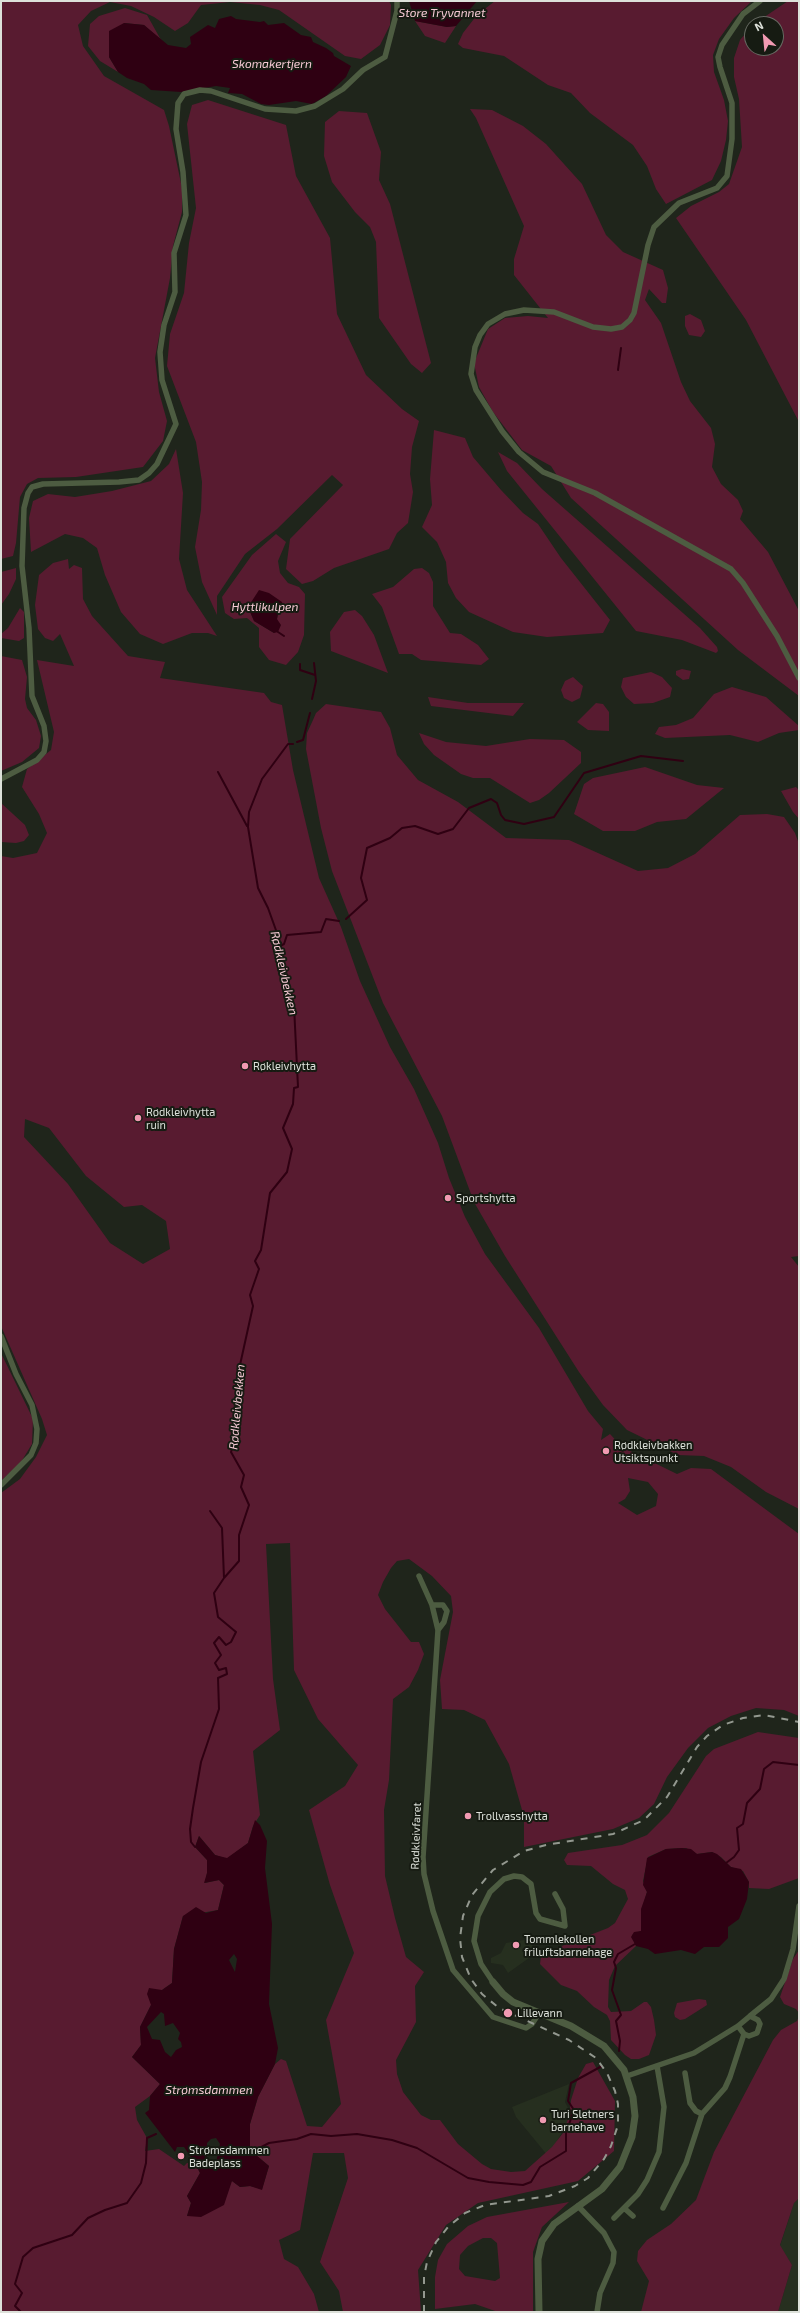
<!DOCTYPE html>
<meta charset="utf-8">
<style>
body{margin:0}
#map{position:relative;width:800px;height:2313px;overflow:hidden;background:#1f251b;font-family:"Exo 2",sans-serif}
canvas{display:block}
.frame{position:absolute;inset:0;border:2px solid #dde1da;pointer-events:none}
.north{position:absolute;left:744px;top:16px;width:40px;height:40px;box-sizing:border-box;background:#161b12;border:1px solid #666a62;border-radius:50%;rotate:333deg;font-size:11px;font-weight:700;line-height:16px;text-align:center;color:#dde1da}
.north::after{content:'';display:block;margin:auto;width:14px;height:18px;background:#f19ab2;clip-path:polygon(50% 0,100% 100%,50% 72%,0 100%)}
</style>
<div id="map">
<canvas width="800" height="2313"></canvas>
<div class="frame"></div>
<div class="north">N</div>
</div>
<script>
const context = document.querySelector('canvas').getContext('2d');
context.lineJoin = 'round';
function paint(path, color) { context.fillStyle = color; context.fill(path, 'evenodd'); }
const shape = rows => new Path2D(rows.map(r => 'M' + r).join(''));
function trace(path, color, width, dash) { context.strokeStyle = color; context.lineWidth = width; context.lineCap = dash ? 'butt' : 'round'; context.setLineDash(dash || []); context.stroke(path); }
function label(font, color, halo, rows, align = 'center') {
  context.font = font + ' "Exo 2",sans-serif'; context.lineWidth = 4; context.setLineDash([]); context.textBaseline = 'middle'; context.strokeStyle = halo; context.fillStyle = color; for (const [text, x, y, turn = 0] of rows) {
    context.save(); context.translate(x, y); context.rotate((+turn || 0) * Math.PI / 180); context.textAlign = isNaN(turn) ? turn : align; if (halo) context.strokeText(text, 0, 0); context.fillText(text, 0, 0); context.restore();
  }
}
paint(shape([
 [529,1939,536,1953,508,1973,503,1965,491,1963,491,1958,501,1953,506,1943],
 [569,2084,565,2102,568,2108,567,2124,548,2156,516,2117,512,2107],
 [799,2198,799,2312,778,2312,792,2265,780,2246,794,2203]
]), '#262f1f');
paint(shape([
 [1,1,389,1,391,5,390,25,380,45,361,59,345,56,279,10,260,5,230,2,201,5,188,23,175,31,154,17,131,6,110,2,91,11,78,25,83,46,104,76,164,110,169,126,182,188,182,212,173,246,170,278,155,358,159,392,167,421,163,441,143,467,76,477,38,478,27,484,20,497,16,543,13,556,1,559],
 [495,1,752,1,734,18,719,39,713,55,714,72,724,100,728,121,726,140,721,161,712,180,666,204,656,189,647,166,633,145,590,113,571,93,548,85,504,56,463,48,458,44,463,33,477,15],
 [788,1,799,1,799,422,746,320,676,218,691,206,719,192,729,184,742,147,739,99,734,77,734,58,740,40,752,26,752,48,776,48,776,24,754,24],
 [125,8,147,15,161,40,144,25,124,23,109,57,118,72,100,61,88,46,90,24,99,16],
 [415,21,447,27,456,26,445,43,425,36],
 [208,100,286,125,296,176,330,238,337,314,366,375,402,409,419,421,412,447,410,474,413,492,408,523,397,533,389,549,334,568,313,581,302,584,286,569,290,539,343,485,332,475,277,529,245,554,217,596,217,615,202,582,195,547,201,510,202,482,196,442,167,366,170,334,184,293,189,243,196,208,187,124,192,105],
 [470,109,492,110,523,126,546,144,582,184,606,235,623,252,663,270,668,288,666,303,662,303,649,289,645,300,661,323,681,382,690,401,711,428,715,444,712,467,721,484,738,500,743,511,740,519,768,552,799,611,799,696,738,650,571,498,551,466,522,450,493,412,479,387,474,363,488,329,505,318,528,316,548,318,514,275,514,259,524,226,476,118],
 [339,111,367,113,381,152,379,180,390,204,431,363,422,373,411,364,379,318,376,242,370,227,355,212,332,182,324,156,325,122],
 [690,314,701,320,705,331,701,337,689,335,685,326,685,316],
 [434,430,465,438,473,457,501,490,523,513,538,524,561,558,610,620,603,633,547,637,513,632,469,612,456,598,448,583,446,562,437,542,422,527,432,505,430,479],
 [176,449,183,493,179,559,187,590,217,636,208,633,192,633,163,644,140,634,121,612,105,575,97,548,83,538,65,534,31,552,29,518,33,501,48,494,75,497,112,491,151,481,169,464],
 [498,452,517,463,542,489,700,628,717,647,718,651,716,653,682,640,636,631,507,471],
 [276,534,286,542,278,561,280,573,288,583,299,587,305,594,304,635,298,652,286,665,269,660,259,647,259,628,247,618,234,619,225,613,222,597,252,555],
 [248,607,283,610,278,614,274,633,254,621],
 [68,559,69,569,74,565,82,568,83,599,92,616,128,656,165,662,160,678,264,693,271,702,282,705,293,770,319,878,341,927,360,981,390,1047,414,1089,438,1143,449,1178,465,1217,485,1254,539,1328,588,1411,603,1429,601,1440,610,1434,622,1447,677,1474,691,1468,711,1469,799,1534,799,1716,784,1710,756,1708,731,1716,708,1728,688,1748,667,1777,654,1804,639,1818,613,1829,524,1847,524,1817,509,1764,485,1720,464,1710,442,1709,440,1680,453,1612,451,1596,432,1576,409,1559,397,1561,391,1568,383,1582,378,1595,385,1609,411,1642,419,1642,424,1654,418,1670,409,1687,393,1699,389,1780,384,1810,385,1876,395,1918,406,1957,424,1972,415,1986,416,2022,396,2060,397,2074,403,2092,421,2115,431,2120,440,2120,458,2144,482,2164,491,2169,511,2172,525,2171,552,2147,563,2133,569,2116,571,2100,578,2078,586,2064,593,2062,615,2101,614,2151,578,2181,478,2203,446,2225,418,2270,421,2312,343,2312,339,2291,320,2262,348,2178,344,2153,313,2153,300,2230,279,2240,284,2259,298,2267,314,2294,319,2312,1,2312,1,1493,20,1479,36,1457,47,1435,42,1419,1,1326,1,856,13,858,37,853,47,833,39,814,22,787,27,769,51,750,54,732,37,660,74,666,60,634,53,641,45,638,38,629,35,605,39,575,53,563],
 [25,1119,49,1128,86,1176,124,1207,142,1205,166,1221,170,1249,143,1264,110,1243,68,1184,24,1137],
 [628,1478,648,1482,658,1494,656,1506,637,1515,618,1503,625,1499,630,1491],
 [290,1543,294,1670,318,1719,358,1765,345,1786,309,1810,330,1885,354,1953,326,2020,341,2104,322,2127,307,2126,286,2061,281,2059,275,2064,258,2097,250,2124,250,2150,269,2166,262,2189,250,2186,240,2187,232,2181,187,2216,191,2203,187,2196,200,2173,195,2163,187,2163,184,2166,159,2149,145,2151,147,2138,137,2120,135,2107,150,2096,160,2084,132,2057,141,2045,140,2027,151,2005,162,1990,172,1983,174,1949,183,1916,218,1910,224,1885,219,1880,205,1883,207,1873,207,1860,195,1847,199,1836,215,1855,227,1859,248,1843,253,1826,260,1815,253,1751,280,1730,273,1679,266,1544],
 [16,568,16,579,9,594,1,605,1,572],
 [422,568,429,573,433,582,433,606,450,633,461,634,478,645,489,659,481,665,421,660,412,654,399,654,382,607,372,594,393,587,414,569],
 [20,608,24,612,24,638,19,641,1,638,1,634,8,628],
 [355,610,362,616,374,635,388,673,331,651,330,632,344,612],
 [1,656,22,660,27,677,25,699,27,708,36,720,41,736,39,748,22,762,1,771],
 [682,669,691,671,689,679,683,680,676,675,676,671],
 [651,672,662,677,672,688,670,697,653,703,634,704,626,697,621,687,623,678],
 [573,677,583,686,580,698,572,702,564,698,561,690,565,681],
 [732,687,766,697,799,726,799,730,779,733,758,742,730,735,665,738,655,734,659,727,676,725,693,718,714,694],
 [428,697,468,703,524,703,513,716,431,706],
 [596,703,603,704,609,712,609,731,588,730,577,722],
 [326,704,381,712,390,728,397,755,418,780,458,802,506,838,569,840,638,871,668,868,695,854,740,815,767,814,784,817,795,833,799,844,799,1256,791,1257,799,1267,799,1509,766,1492,731,1467,704,1456,678,1455,627,1430,603,1405,579,1372,505,1256,474,1202,442,1116,383,1003,332,871,321,828,306,749,307,733,313,720,316,713],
 [419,733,446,742,486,746,530,739,564,740,581,752,581,763,549,793,539,800,530,803,490,778,473,778,461,774,434,755,424,744],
 [645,767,697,785,724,788,686,819,657,822,635,831,603,831,574,814,584,784,593,778],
 [796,787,799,790,799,819,793,812,781,791],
 [1,803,25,825,29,835,24,841,16,843,1,842],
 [1,1353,33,1419,32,1444,21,1462,1,1481],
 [758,1732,799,1738,799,1878,769,1889,749,1888,749,1882,743,1871,731,1867,721,1857,712,1852,697,1854,686,1848,682,1848,666,1849,648,1857,643,1881,647,1892,641,1913,641,1931,632,1935,636,1946,615,1966,609,1980,608,2007,611,2012,631,2011,644,2002,647,2002,651,2007,654,2020,656,2035,649,2055,639,2059,631,2059,625,2055,611,2040,610,2021,607,2015,594,2007,577,1991,561,1985,540,1964,541,1956,544,1953,608,1928,615,1923,628,1899,625,1890,613,1884,591,1866,567,1865,564,1860,568,1853,622,1845,647,1835,669,1813,706,1756,714,1749],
 [799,1950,799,2013,796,2009,784,2004,780,1997,793,1959],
 [699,1999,706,2000,707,2005,685,2019,680,2020,675,2017,674,2013,677,2003],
 [799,2016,799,2198,794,2203,780,2245,792,2265,778,2312,641,2312,649,2281,637,2261,638,2251,647,2240,671,2224,696,2200,714,2152,773,2040,781,2030,797,2021],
 [569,2202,542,2227,533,2252,533,2312,498,2312,475,2304,435,2309,435,2277,438,2260,447,2244,468,2226,487,2217],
 [483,2238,491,2238,497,2243,500,2278,495,2281,465,2276,459,2269,460,2255,468,2246]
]), '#581b30');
paint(shape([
 [409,1,477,1,456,26,447,27,415,21],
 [231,16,236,19,260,22,264,21,268,25,284,23,301,35,311,37,313,42,326,48,333,53,334,56,351,66,346,77,326,96,312,104,296,101,269,105,261,104,242,94,228,93,230,88,216,86,181,92,151,90,144,84,127,78,118,72,109,57,109,31,124,23,144,25,168,45,186,48,191,44,190,37,208,25,215,28,219,19],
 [259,590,269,593,282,602,284,610,278,614,277,619,281,625,278,632,274,633,254,621,248,607],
 [255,1820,260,1825,267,1841,265,1868,272,1924,269,2004,278,2048,275,2064,258,2097,250,2124,250,2150,269,2166,262,2190,250,2186,240,2187,232,2181,224,2205,201,2217,187,2216,191,2203,187,2196,200,2173,195,2163,184,2147,177,2147,175,2152,145,2113,149,2110,150,2096,160,2084,132,2057,141,2045,140,2027,151,2005,147,1994,149,1988,162,1990,172,1983,174,1949,183,1916,196,1907,206,1913,218,1910,224,1885,219,1880,204,1883,207,1873,207,1860,195,1847,199,1836,215,1855,227,1858,248,1843],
 [234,1954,237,1959,235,1972,229,1960],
 [161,2012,164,2014,165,2026,173,2023,180,2033,178,2039,181,2042,182,2047,176,2050,171,2057,165,2052,160,2040,152,2039,147,2027],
 [216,2138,220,2144,216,2163,210,2161,207,2157,207,2143,211,2139],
 [682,1848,691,1849,697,1854,712,1852,717,1854,731,1867,741,1869,749,1882,747,1899,739,1919,728,1927,728,1938,719,1947,704,1947,695,1954,681,1950,655,1954,648,1949,636,1946,631,1937,634,1932,641,1931,641,1909,647,1892,643,1885,647,1858,666,1849]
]), '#2f0012');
trace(shape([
 [618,370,621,348],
 [278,632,284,636],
 [300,664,300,670,315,675],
 [312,699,316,681,314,663],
 [297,742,303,740,310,713],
 [218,772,247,826],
 [346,919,367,900,361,878,367,848,390,838,402,828,415,826,438,834,453,829,469,808,491,799,497,803,501,815,505,820,524,824,554,817,584,773,641,756,683,761],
 [280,946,284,944,287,935,321,932,326,919,339,921],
 [210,1511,222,1528,224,1578],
 [195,1847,191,1842,190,1829,193,1808,201,1762,219,1709,218,1678,227,1674,226,1668,219,1670,215,1663,221,1655,214,1643,219,1637,226,1645,231,1642,236,1632,218,1617,214,1593,224,1578,239,1561,239,1535,249,1505,241,1487,244,1475,231,1452,236,1438,238,1374,253,1306,250,1295,259,1269,255,1261,261,1250,270,1193,287,1172,292,1149,283,1128,293,1104,294,1088,298,1087,294,1006,280,962,281,950,277,933,268,908,258,888,248,827,249,812,262,779,288,744,293,744],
 [726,1863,734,1857,739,1850,737,1828,743,1824,747,1803,760,1789,764,1769,773,1762,799,1765],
 [619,2051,620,2041,616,2021,621,2015,612,1990,616,1968,614,1962,618,1954,635,1944],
 [252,2152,269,2143,297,2139,311,2134,331,2136,357,2134,392,2140,417,2148,468,2178,489,2182,523,2185,531,2182,540,2167,566,2151,566,2133,574,2110,568,2101,571,2083,602,2066],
 [21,2312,15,2306,22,2293,15,2284,23,2257,33,2248,72,2235,88,2218,105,2210,127,2203,141,2183,146,2163,147,2138,156,2134]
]), '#2f0012', 2);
trace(shape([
 [760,1,743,14,722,45,718,57,720,67,732,103,732,139,727,176,717,188,679,203,654,227,648,245,634,313,630,320,622,327,611,329,593,327,554,312,524,310,505,314,488,324,480,335,475,347,471,374,476,390,502,431,519,452,543,472,595,493,731,569,743,583,777,636,799,678],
 [1,779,37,760,44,752,46,741,44,726,32,696,29,628,22,566,24,508,28,493,32,487,43,484,119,482,139,480,149,473,157,464,176,424,162,380,160,352,164,325,175,292,174,253,186,215,183,172,176,129,178,103,184,94,200,90,211,91,265,109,296,111,315,106,343,89,363,70,385,57,397,11,397,1],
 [1,1336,16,1374,32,1405,37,1429,36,1443,31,1455,1,1485],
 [419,1576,432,1605,438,1630,423,1857,424,1874,433,1911,453,1970,493,2017,526,2028,532,2024,539,2013],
 [432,1605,443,1605,447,1611,444,1622,438,1630],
 [493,1982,481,1964,474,1941,478,1916,490,1892,504,1879,514,1876,522,1877,531,1884,536,1913,540,1919,565,1926,563,1909,555,1894],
 [750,2016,771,1999,784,1979,793,1949,799,1906],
 [685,2073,690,2103,696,2111,702,2114],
 [627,2076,694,2053,738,2026,750,2016,758,2020,760,2024,757,2033,749,2036,744,2034,738,2026],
 [578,2206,604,2233,614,2252,613,2263,600,2293,597,2312],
 [624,2208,633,2216],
 [663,2208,686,2163,702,2114,725,2088,730,2077,744,2034],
 [614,2218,638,2194,647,2180,659,2152,664,2107,657,2066]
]), '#4d5c41', 5.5);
trace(shape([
 [493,1982,503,1994,513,2002,571,2026,604,2046,624,2070,633,2097,635,2116,632,2137,620,2167,602,2189,554,2224,542,2241,538,2259,539,2312]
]), '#4d5c41', 7);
trace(shape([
 [424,2312,424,2277,427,2262,436,2242,448,2227,465,2213,485,2205,549,2196,575,2186,588,2178,604,2159,611,2146,618,2125,618,2104,615,2091,607,2073,596,2058,569,2040,499,2008,482,1994,471,1979,462,1957,460,1938,463,1916,472,1895,493,1870,524,1851,546,1845,613,1834,644,1820,667,1797,697,1747,707,1736,723,1725,743,1718,764,1715,799,1722]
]), '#93988f', 2, [7, 7]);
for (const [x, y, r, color] of [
 [245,1066,4,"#f19ab2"],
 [138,1118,4,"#f19ab2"],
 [448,1198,4,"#f19ab2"],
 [606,1451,4,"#f19ab2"],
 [468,1816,4,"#f19ab2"],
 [516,1945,4,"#f19ab2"],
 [508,2013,5,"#f19ab2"],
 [543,2120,4,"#f19ab2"],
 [181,2156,4,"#f19ab2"]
]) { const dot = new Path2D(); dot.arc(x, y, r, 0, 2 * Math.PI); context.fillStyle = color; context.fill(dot); trace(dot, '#161b12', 1.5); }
label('11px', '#dde1da', '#161b12', [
 ["Røkleivhytta",253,1066],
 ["Rødkleivhytta",146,1112],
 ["ruin",146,1125],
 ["Sportshytta",456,1198],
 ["Rødkleivbakken",614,1445],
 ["Utsiktspunkt",614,1458],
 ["Trollvasshytta",476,1816],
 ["Tommlekollen",524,1939],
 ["friluftsbarnehage",524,1952],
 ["Lillevann",517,2013],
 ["Turi Sletners",551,2114],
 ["barnehave",551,2127],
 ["Strømsdammen",189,2150],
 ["Badeplass",189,2163]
], 'left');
label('11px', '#dde1da', '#161b12', [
 ["Rødkleivfaret",416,1836,-88]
]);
label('italic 12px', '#f7cad5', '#161b12', [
 ["Store Tryvannet",442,13],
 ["Skomakertjern",272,64],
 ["Hyttlikulpen",265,607],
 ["Rødkleivbekken",284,973,77],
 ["Rødkleivbekken",237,1407,-85],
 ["Strømsdammen",209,2090]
]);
</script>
